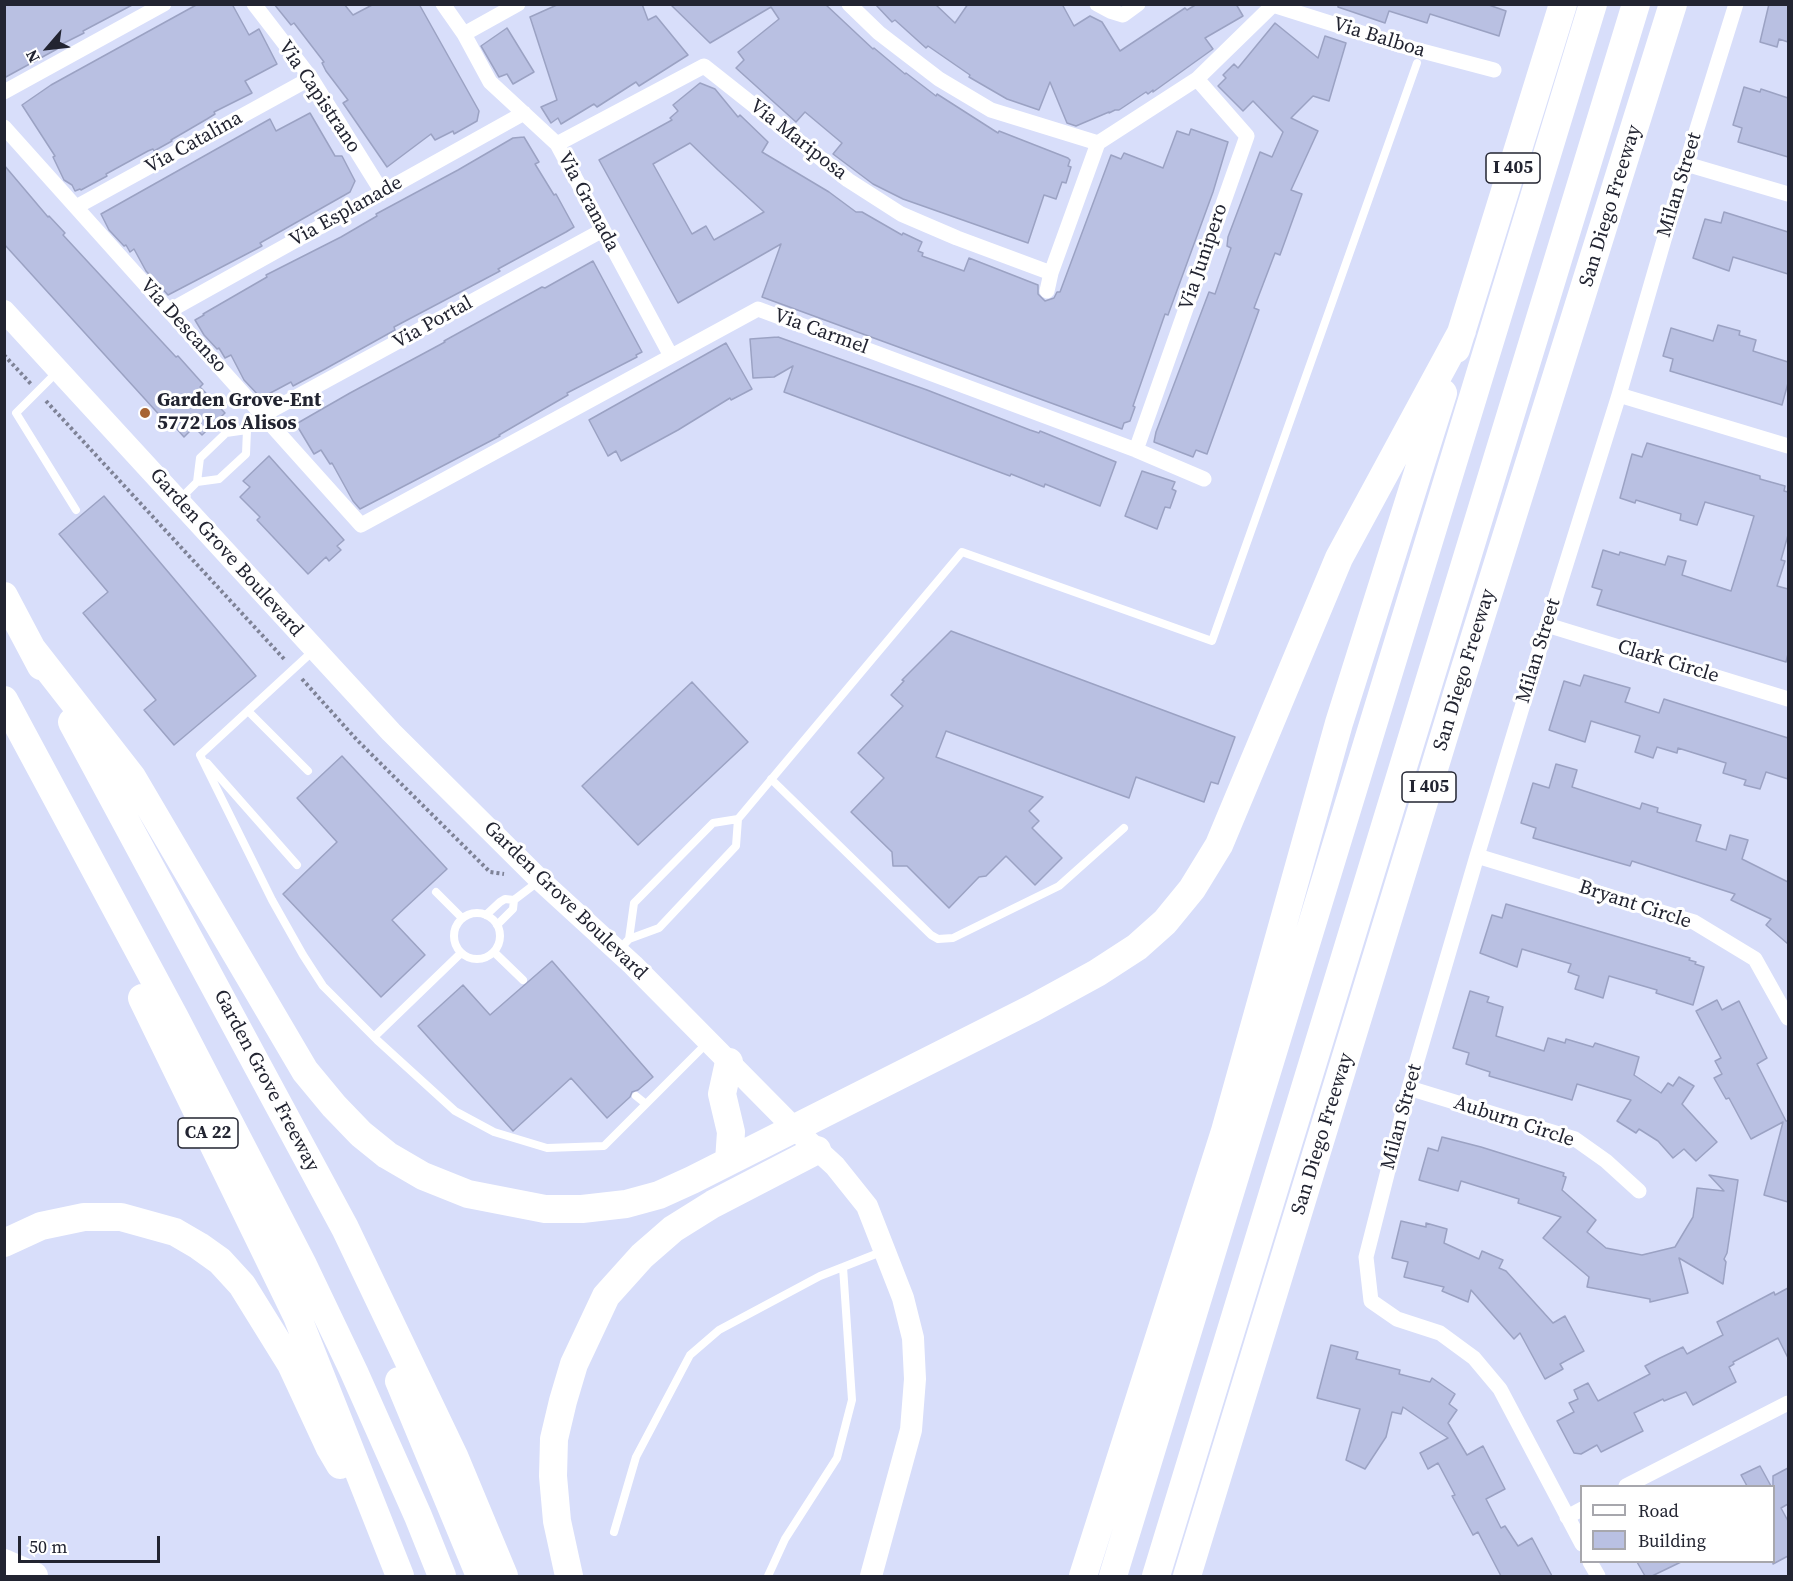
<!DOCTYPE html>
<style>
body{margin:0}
#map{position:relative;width:1793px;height:1581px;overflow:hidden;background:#d8defa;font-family:"Source Serif 4",serif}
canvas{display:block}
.frame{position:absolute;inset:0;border:6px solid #222431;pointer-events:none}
.legend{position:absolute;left:1580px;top:1485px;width:195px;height:78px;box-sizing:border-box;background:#fff;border:2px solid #a7a7ad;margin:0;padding:8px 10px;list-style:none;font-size:18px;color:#222431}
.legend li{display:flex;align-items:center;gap:12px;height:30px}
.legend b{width:30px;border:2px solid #a7a7ad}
.north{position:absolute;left:18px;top:18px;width:60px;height:60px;-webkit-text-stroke:4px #fff;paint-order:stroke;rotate:242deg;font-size:16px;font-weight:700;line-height:24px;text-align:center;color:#222431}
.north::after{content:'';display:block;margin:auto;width:21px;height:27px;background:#222431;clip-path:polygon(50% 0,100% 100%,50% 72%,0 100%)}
.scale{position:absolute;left:18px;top:1536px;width:142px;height:27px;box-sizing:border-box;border:3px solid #222431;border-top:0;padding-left:8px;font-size:18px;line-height:21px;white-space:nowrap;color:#222431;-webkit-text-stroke:4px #fff;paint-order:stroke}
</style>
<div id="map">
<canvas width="1793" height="1581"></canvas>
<div class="frame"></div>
<ul class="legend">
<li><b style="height:8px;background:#fff"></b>Road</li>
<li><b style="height:16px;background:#b9c0e2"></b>Building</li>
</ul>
<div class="north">N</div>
<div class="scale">50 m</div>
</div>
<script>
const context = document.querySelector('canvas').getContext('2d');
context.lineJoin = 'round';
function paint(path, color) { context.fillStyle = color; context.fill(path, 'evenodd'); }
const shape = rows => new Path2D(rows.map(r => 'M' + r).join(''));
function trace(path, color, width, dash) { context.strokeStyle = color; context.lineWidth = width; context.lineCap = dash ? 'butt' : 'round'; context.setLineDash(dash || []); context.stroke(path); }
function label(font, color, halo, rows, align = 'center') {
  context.font = font + ' "Source Serif 4",serif'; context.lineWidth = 6; context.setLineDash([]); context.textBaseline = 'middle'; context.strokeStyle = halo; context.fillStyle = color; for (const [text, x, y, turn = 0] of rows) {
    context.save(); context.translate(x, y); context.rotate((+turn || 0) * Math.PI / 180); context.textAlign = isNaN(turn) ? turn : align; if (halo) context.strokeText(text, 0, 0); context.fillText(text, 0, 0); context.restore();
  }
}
const building = shape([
 [4,4,134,4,83,31,84,33,56,47,57,49,4,78,4,4],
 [198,4,232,4,249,35,259,29,277,64,245,81,252,93,214,112,215,114,207,119,171,140,172,141,154,151,153,149,148,151,106,174,107,176,81,190,80,189,75,191,72,185,64,180,53,157,55,156,22,105,51,85,198,4],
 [274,4,344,4,353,15,374,4,419,4,479,111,477,121,454,134,453,131,435,140,431,134,387,167,343,103,348,100,326,71,322,63,324,62,294,23,291,25,274,4],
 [559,4,642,4,648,20,656,16,688,55,639,86,636,82,597,107,594,104,561,124,558,118,551,123,541,107,557,100,530,17,559,4],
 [670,4,825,4,873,49,874,48,905,74,906,73,936,96,937,94,998,133,999,131,1068,158,1070,160,1068,166,1071,167,1066,183,1062,182,1056,199,1044,195,1028,243,903,199,873,184,833,154,842,143,805,112,796,122,736,68,744,60,738,52,779,19,771,7,710,43,670,4],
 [875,4,935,4,955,23,968,4,1062,4,1074,26,1090,16,1102,22,1120,51,1185,8,1187,10,1197,4,1236,4,1243,16,1205,38,1213,49,1153,92,1153,90,1148,94,1146,92,1119,110,1115,110,1109,113,1109,112,1076,126,1067,123,1050,82,1039,110,1007,99,969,77,970,75,928,46,926,48,895,20,892,22,875,4],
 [1338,4,1486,4,1506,11,1499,36,1430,14,1427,23,1389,11,1385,23,1338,7,1338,4],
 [1769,4,1788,4,1788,42,1779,39,1777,47,1760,42,1769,4],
 [1275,23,1318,58,1325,36,1346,43,1329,101,1313,96,1291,118,1318,131,1291,190,1302,194,1280,255,1275,253,1254,308,1259,310,1207,454,1196,450,1193,457,1154,442,1156,432,1209,292,1215,294,1231,248,1227,246,1228,237,1260,152,1272,157,1283,132,1253,101,1243,111,1218,86,1226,78,1223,75,1234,64,1238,68,1275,23],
 [507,28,534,72,513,84,507,74,499,77,481,46,507,28],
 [700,83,715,89,738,117,740,115,768,142,762,152,829,192,856,212,862,212,902,235,903,233,922,242,918,251,923,253,922,256,964,271,969,258,1038,285,1038,294,1045,301,1054,298,1057,292,1060,292,1111,155,1121,159,1124,153,1163,168,1177,131,1189,135,1191,129,1228,142,1213,192,1168,315,1165,314,1133,406,1135,407,1130,421,1124,423,1122,429,762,297,781,244,678,303,599,160,672,120,670,118,678,111,673,105,700,83],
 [690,143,718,170,764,212,714,240,706,226,692,234,653,164,690,143],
 [1744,87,1760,92,1761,89,1788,98,1788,157,1738,142,1742,128,1733,125,1744,87],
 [310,113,335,156,342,156,355,181,350,192,260,243,262,246,168,295,146,271,134,249,130,252,126,245,124,246,109,230,101,214,270,119,276,131,310,113],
 [524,137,539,162,535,164,554,195,556,194,574,227,566,232,498,269,500,271,394,327,395,330,325,369,293,386,291,382,261,398,244,380,231,355,225,358,219,348,217,349,204,335,195,320,204,315,203,314,267,277,266,275,341,237,377,216,376,214,458,170,513,138,524,137],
 [4,165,48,217,49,216,65,233,63,235,176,357,178,356,203,384,200,387,225,413,202,435,194,427,184,437,167,418,164,420,4,244,4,165],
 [1724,212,1788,232,1788,274,1733,257,1729,271,1693,258,1705,219,1721,223,1724,212],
 [593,261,642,352,636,355,637,357,567,393,568,395,499,435,500,436,360,509,353,501,332,463,330,464,321,450,314,454,296,424,350,393,445,342,444,341,542,287,545,288,593,261],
 [1718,325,1740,331,1739,335,1756,340,1753,351,1788,362,1788,383,1782,405,1670,371,1673,359,1663,356,1671,328,1713,341,1718,325],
 [778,337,927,390,1030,430,1039,433,1040,431,1116,462,1100,506,1045,484,1044,487,1011,474,1010,476,784,392,793,366,774,377,753,378,750,339,778,337],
 [726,343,752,389,731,400,730,398,678,430,621,461,616,451,608,456,589,420,726,343],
 [1647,443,1760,476,1760,479,1785,486,1784,491,1788,492,1788,535,1781,560,1785,561,1777,586,1788,589,1788,654,1786,662,1597,605,1602,590,1592,587,1603,550,1619,555,1620,552,1665,565,1668,556,1686,561,1682,575,1731,591,1744,549,1754,516,1705,502,1697,525,1680,520,1681,514,1636,500,1635,503,1620,498,1632,454,1642,457,1647,443],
 [269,456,344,540,337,546,341,550,329,561,326,557,308,574,257,520,260,517,240,497,250,487,243,481,269,456],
 [1142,471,1175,482,1172,489,1176,491,1170,508,1165,507,1157,529,1125,516,1142,471],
 [104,496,256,676,174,745,144,710,156,700,83,613,108,592,59,534,104,496],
 [951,631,1235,737,1218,784,1211,782,1204,802,1136,777,1129,798,946,731,936,757,1043,797,1029,811,1039,821,1032,828,1062,858,1035,885,1006,856,986,876,979,877,949,908,907,866,893,866,892,852,851,812,884,778,858,753,903,706,891,695,904,681,902,680,951,631],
 [1584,675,1630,688,1625,702,1659,713,1664,699,1788,738,1788,779,1766,772,1760,789,1744,785,1746,780,1723,773,1726,763,1678,748,1677,753,1657,747,1653,758,1635,752,1640,736,1591,721,1585,742,1549,730,1564,681,1580,686,1584,675],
 [692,682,748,742,638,845,582,786,692,682],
 [342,756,447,869,392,920,425,955,381,997,283,894,337,842,297,798,342,756],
 [1556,764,1577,770,1572,787,1640,809,1642,803,1658,808,1657,812,1701,825,1696,841,1726,850,1730,835,1748,840,1742,859,1788,882,1788,944,1766,925,1771,919,1731,900,1735,894,1632,861,1630,866,1533,838,1536,828,1521,823,1533,783,1549,788,1556,764],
 [1506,904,1690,958,1689,960,1696,962,1695,964,1704,967,1693,1005,1656,993,1657,990,1609,976,1603,998,1575,989,1579,976,1568,972,1571,964,1522,949,1517,967,1480,953,1492,915,1502,918,1506,904],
 [552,961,653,1077,638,1090,632,1092,630,1097,607,1118,571,1078,513,1131,418,1026,463,985,490,1015,552,961],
 [1470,991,1489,997,1487,1002,1503,1007,1496,1036,1544,1051,1548,1038,1565,1043,1566,1039,1593,1047,1595,1043,1639,1057,1634,1075,1661,1093,1668,1083,1673,1086,1679,1077,1694,1086,1682,1104,1717,1142,1696,1161,1684,1149,1673,1158,1658,1141,1639,1129,1636,1133,1617,1121,1631,1100,1577,1084,1572,1100,1489,1076,1490,1072,1466,1064,1469,1053,1453,1048,1470,991],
 [1717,1000,1722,1010,1739,1001,1767,1058,1757,1064,1786,1121,1788,1121,1788,1202,1764,1195,1783,1122,1751,1139,1729,1098,1726,1099,1714,1078,1722,1074,1715,1061,1721,1058,1696,1011,1717,1000],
 [1442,1137,1481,1147,1564,1173,1563,1176,1566,1177,1562,1190,1596,1220,1587,1232,1606,1248,1642,1255,1675,1247,1693,1217,1697,1188,1724,1191,1709,1175,1738,1180,1727,1253,1724,1259,1726,1262,1723,1284,1679,1258,1688,1293,1650,1302,1650,1299,1587,1287,1589,1277,1543,1238,1561,1217,1518,1203,1519,1199,1461,1181,1458,1191,1419,1180,1428,1148,1438,1151,1442,1137],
 [1401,1221,1426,1227,1426,1223,1447,1229,1444,1243,1479,1259,1482,1251,1503,1260,1499,1268,1506,1271,1553,1323,1565,1316,1584,1351,1560,1364,1563,1369,1545,1379,1520,1333,1514,1339,1471,1290,1468,1302,1442,1291,1444,1287,1404,1277,1408,1262,1392,1258,1401,1221],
 [1788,1288,1788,1358,1778,1338,1733,1362,1734,1364,1729,1367,1736,1382,1693,1405,1686,1392,1664,1401,1663,1399,1634,1413,1643,1431,1601,1452,1597,1445,1581,1454,1574,1453,1557,1421,1574,1412,1569,1403,1578,1399,1574,1390,1588,1383,1598,1401,1650,1374,1645,1366,1660,1358,1683,1347,1687,1354,1723,1335,1717,1322,1774,1292,1775,1295,1788,1288],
 [1331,1345,1358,1352,1356,1359,1400,1370,1399,1374,1430,1382,1432,1378,1455,1394,1449,1404,1457,1410,1448,1423,1467,1455,1483,1446,1505,1489,1486,1499,1501,1528,1505,1526,1518,1546,1532,1538,1552,1576,1501,1576,1478,1532,1473,1535,1452,1496,1455,1495,1438,1463,1428,1469,1420,1453,1448,1438,1403,1407,1401,1414,1392,1412,1386,1437,1365,1469,1346,1460,1360,1409,1317,1398,1331,1345],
 [1760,1466,1771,1486,1747,1486,1741,1475,1760,1466],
 [1788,1468,1788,1504,1781,1508,1788,1521,1788,1556,1773,1564,1773,1476,1788,1468],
 [1637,1562,1681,1562,1652,1576,1645,1576,1637,1562]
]);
paint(building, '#b9c0e2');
trace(building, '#9ba2c3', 1.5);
trace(shape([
 [4,355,31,384],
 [46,401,285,660],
 [302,679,357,740,490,872,504,874]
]), '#7e8296', 4, [3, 3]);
trace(shape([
 [57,372,16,413,76,510],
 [197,482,200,458,226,433,247,430,263,415],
 [180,499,197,482,219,479,246,454,247,430],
 [313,651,200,755,272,900,303,955,323,986,377,1040,455,1111,494,1132,547,1148,604,1146,707,1043],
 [248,711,308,771],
 [207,763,297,865],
 [771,779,931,935,938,939,953,938,1059,886,1124,828],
 [436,892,462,918],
 '454 936a23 23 0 1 1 46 0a23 23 0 1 1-46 0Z',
 [486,915,500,902,505,899,514,900,539,881],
 [497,925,513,909,514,900],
 [629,939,634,903,713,823,738,819],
 [620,949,629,939,659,928,736,846,738,819,962,552,1212,641,1417,63],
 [494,952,523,980],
 [374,1037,461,953],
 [636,1096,646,1104],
 [614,1532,636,1457,690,1355,719,1330,820,1276,843,1267],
 [768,1576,785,1539,837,1458,852,1400,843,1267,881,1252]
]), '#fff', 8);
trace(shape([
 [254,4,311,78,382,192],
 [443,4,464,34,490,82,557,144,671,356],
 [849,4,879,33,939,79,991,110,1098,143],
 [1097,4,1110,11,1123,15,1138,4],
 [464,34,518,4],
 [4,92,164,4],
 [4,127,361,525,758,309,1136,450,1204,479],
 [557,144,704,66,848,180,901,214,957,238,1051,273],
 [1686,164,1788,194],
 [76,207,311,78],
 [1047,291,1051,273,1098,143,1197,79,1273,5,1403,46,1494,70],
 [169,311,524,113],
 [1619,395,1788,446],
 [263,415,603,230],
 [1136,450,1247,136,1197,79],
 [1547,625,1788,699],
 [1477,856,1694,922,1755,959,1788,1018],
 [1409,1088,1575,1139,1606,1161,1639,1191],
 [1626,1486,1788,1403],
 [1567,1517,1582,1509],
 [1582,1544,1500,1389,1474,1358,1440,1333,1397,1319,1371,1301,1366,1257,1409,1088,1477,856,1547,625,1619,395,1686,164,1736,4],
 [1590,1562,1598,1576]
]), '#fff', 15);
trace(shape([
 [4,311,391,732,540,880,633,965,796,1130,835,1166,867,1206,903,1298,913,1338,915,1379,911,1430,871,1576]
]), '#fff', 22);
trace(shape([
 [1456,349,1563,4],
 [4,596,41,666],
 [33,650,132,777,305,1071,334,1106,361,1134,387,1155,423,1176,468,1194,545,1209,582,1209,626,1204,659,1195,692,1180,1033,1008,1097,973,1137,947,1165,922,1192,889,1219,845,1339,558,1462,331],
 [4,700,175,1018,303,1265,354,1372,418,1516,442,1576],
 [72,722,345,1228,454,1456,504,1576],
 [142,998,297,1316,400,1576],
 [729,1161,731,1132,722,1094,729,1062],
 [4,1243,41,1226,84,1217,121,1217,175,1232,199,1246,220,1261,242,1285,291,1364,330,1448,340,1465],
 [399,1381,480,1576],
 [4,1563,34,1576],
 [569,1576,557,1521,553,1476,554,1439,563,1401,574,1364,606,1296,642,1256,673,1229,713,1204,817,1150],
 [1083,1576,1225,1131,1339,723,1443,393],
 [1113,1576,1593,4],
 [1156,1576,1636,4],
 [1187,1576,1460,684,1673,4]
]), '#fff', 28);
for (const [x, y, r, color] of [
 [145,413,6,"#a76332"]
]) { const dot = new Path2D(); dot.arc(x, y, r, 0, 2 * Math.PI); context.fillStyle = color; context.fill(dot); trace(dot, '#fff', 2); }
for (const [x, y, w] of [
 [1513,168,54],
 [1429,787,54],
 [208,1133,60]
]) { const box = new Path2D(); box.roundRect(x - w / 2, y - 15, w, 30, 4.5); context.fillStyle = '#fff'; context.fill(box); trace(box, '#222431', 1.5); }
label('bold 18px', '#222431', null, [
 ["I 405",1513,168],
 ["I 405",1429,787],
 ["CA 22",208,1133]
]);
label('20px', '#222431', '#fff', [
 ["Via Balboa",1379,38,17],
 ["Via Capistrano",319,97,56],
 ["Via Mariposa",798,140,38],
 ["Via Catalina",194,143,-29],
 ["Milan Street",1680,185,-73],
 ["Via Granada",588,202,62],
 ["San Diego Freeway",1611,206,-73],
 ["Via Esplanade",346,212,-29],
 ["Via Junipero",1204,257,-71],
 ["Via Portal",433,323,-29],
 ["Via Descanso",183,326,48],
 ["Via Carmel",821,332,20],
 ["Garden Grove Boulevard",226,553,48],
 ["Milan Street",1539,651,-73],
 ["Clark Circle",1668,662,17],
 ["San Diego Freeway",1465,670,-73],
 ["Garden Grove Boulevard",565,901,44],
 ["Bryant Circle",1635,905,18],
 ["Garden Grove Freeway",266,1081,62],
 ["Milan Street",1402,1117,-75],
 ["Auburn Circle",1514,1122,18],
 ["San Diego Freeway",1323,1134,-73]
]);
label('bold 20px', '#222431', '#fff', [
 ["Garden Grove-Ent",157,401],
 ["5772 Los Alisos",157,424]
], 'left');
</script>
